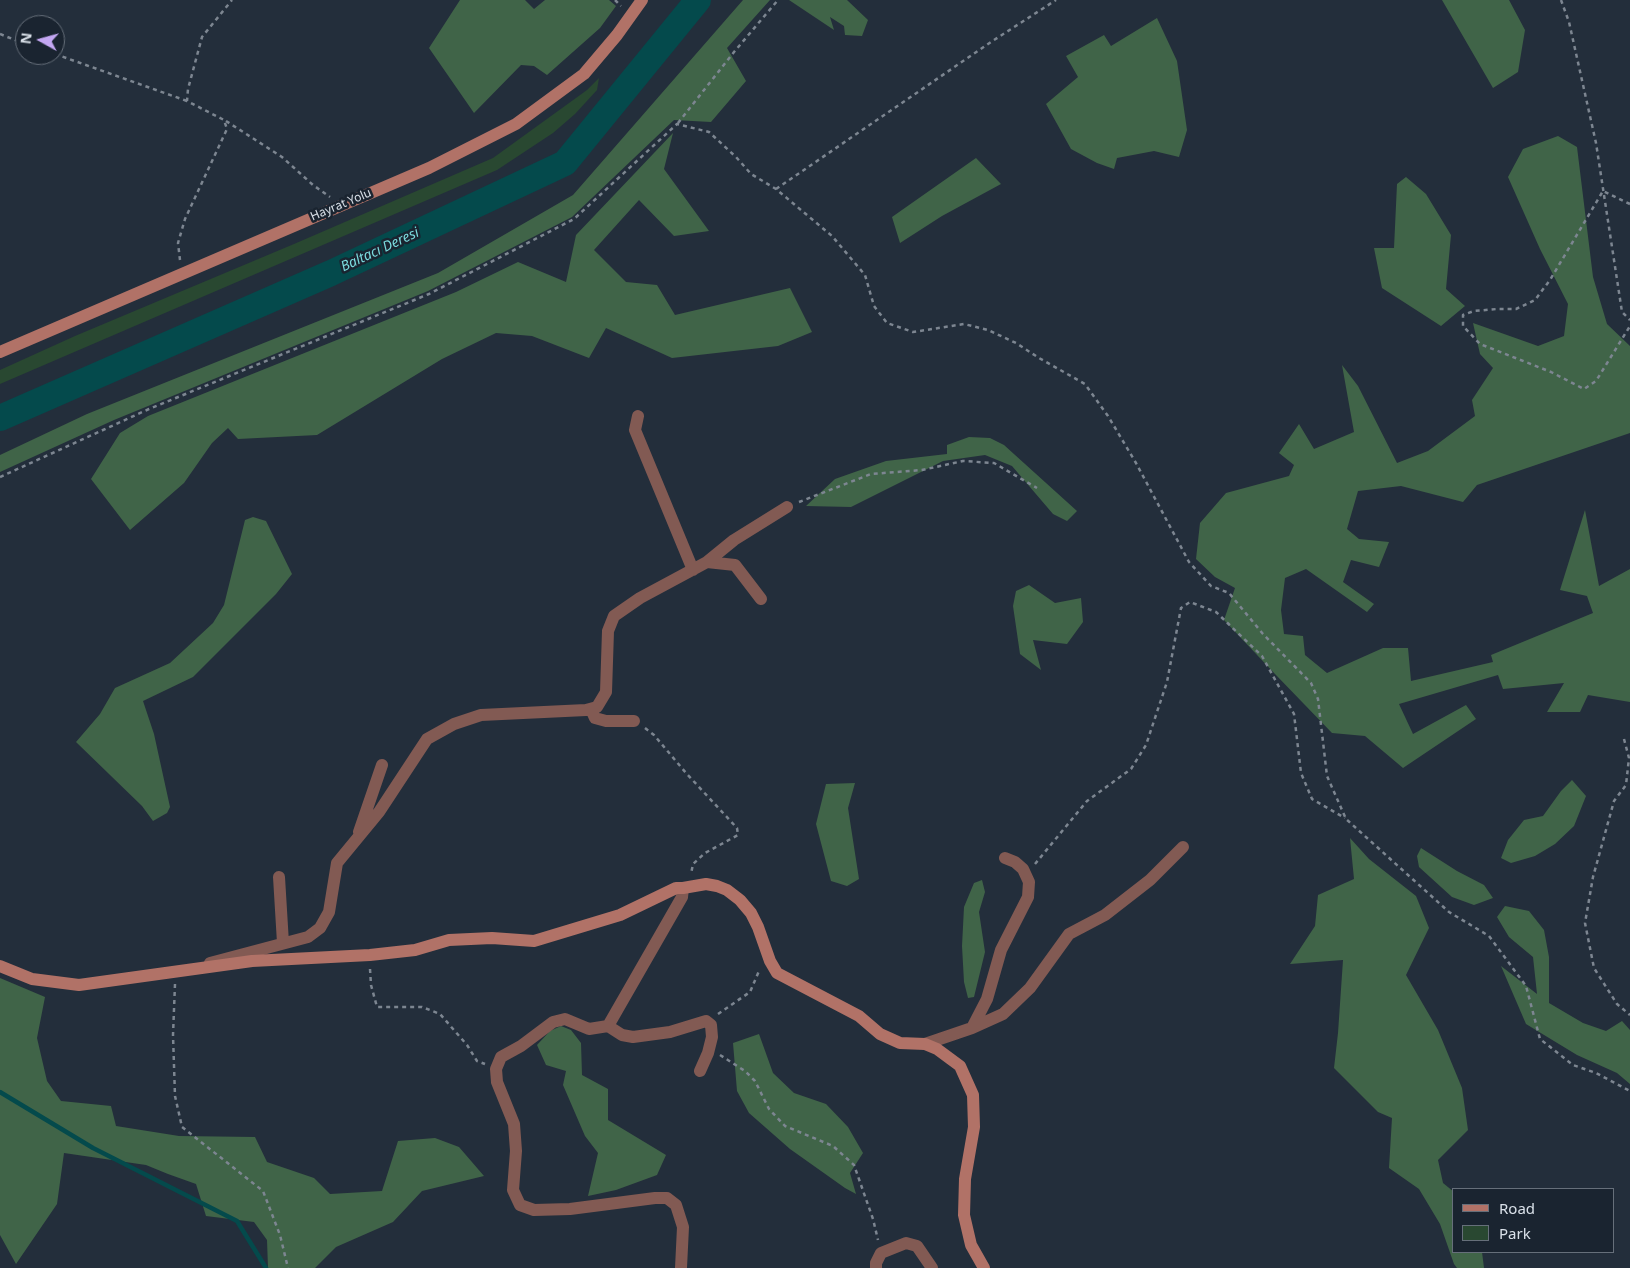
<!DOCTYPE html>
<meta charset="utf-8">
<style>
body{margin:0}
#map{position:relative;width:1630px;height:1268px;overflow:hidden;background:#232e3b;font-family:"Noto Sans",sans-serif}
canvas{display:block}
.legend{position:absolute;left:1452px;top:1188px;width:162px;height:65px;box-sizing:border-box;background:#1a2430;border:1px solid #666f7a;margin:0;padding:6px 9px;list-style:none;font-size:15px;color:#d9e0e8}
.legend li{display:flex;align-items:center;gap:10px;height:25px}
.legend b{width:25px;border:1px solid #666f7a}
.north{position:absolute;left:15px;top:15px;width:50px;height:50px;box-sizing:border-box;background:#1a2430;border:1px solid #666f7a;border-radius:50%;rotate:277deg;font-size:14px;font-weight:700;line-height:20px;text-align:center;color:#d9e0e8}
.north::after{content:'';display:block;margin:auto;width:18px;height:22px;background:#c3a7f2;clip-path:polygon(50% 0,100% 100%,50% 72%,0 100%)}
</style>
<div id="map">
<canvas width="1630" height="1268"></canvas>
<ul class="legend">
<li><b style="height:6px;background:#b17267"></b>Road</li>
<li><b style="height:14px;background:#294831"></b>Park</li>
</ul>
<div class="north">N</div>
</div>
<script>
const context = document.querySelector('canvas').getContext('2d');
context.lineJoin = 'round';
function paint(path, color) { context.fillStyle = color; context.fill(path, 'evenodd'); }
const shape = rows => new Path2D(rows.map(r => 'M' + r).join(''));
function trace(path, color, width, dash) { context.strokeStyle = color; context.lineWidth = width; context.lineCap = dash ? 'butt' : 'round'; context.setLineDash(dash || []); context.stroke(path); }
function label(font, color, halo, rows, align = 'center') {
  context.font = font + ' "Noto Sans",sans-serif'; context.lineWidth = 5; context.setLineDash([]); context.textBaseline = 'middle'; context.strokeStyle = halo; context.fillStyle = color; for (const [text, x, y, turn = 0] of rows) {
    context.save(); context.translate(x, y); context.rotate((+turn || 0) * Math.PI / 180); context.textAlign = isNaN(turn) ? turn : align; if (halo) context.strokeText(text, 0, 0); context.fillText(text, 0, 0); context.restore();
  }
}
paint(shape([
 [599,78,597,90,575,114,553,133,497,170,0,384,0,370,75,336,294,244,493,158,587,90]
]), '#294831');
paint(shape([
 [460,0,525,0,534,9,545,0,609,0,616,6,600,28,547,75,534,66,521,65,474,113,429,48],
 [743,0,770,0,727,48,746,81,711,122,674,120,572,217,428,291,114,420,0,472,0,455,87,414,438,273,573,195],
 [789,0,847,0,868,20,862,36,845,35,844,26,830,17,834,30],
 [1442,0,1509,0,1525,30,1518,72,1493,88],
 [1157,18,1177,61,1187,130,1179,157,1154,151,1117,158,1114,169,1097,163,1071,149,1046,104,1078,77,1066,56,1104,35,1111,46],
 [673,133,664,169,709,231,674,236,639,200,594,250,626,282,657,285,675,315,790,288,812,332,778,346,672,358,606,328,589,358,532,336,496,333,442,359,317,435,238,439,228,428,212,443,184,483,130,530,91,479,120,433,148,416,456,292,518,262,566,282,576,235],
 [1558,136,1577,147,1593,277,1607,324,1630,346,1630,433,1477,485,1463,502,1401,486,1358,491,1347,529,1359,539,1389,542,1379,567,1351,560,1343,582,1374,604,1367,612,1306,569,1285,578,1281,610,1284,634,1303,636,1305,655,1327,673,1383,648,1408,648,1411,681,1493,662,1491,655,1593,613,1587,596,1560,590,1585,510,1599,586,1630,569,1630,702,1588,695,1580,712,1547,712,1564,683,1503,689,1498,675,1399,704,1413,734,1466,705,1476,719,1403,768,1365,736,1332,733,1275,674,1224,620,1235,588,1215,577,1196,559,1200,523,1226,493,1289,476,1294,465,1279,453,1299,424,1314,449,1354,432,1342,365,1358,386,1397,463,1428,451,1475,416,1472,400,1493,368,1480,354,1473,323,1538,346,1564,336,1568,304,1540,249,1508,177,1523,149],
 [976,158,1001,184,942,216,900,243,892,217],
 [1406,177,1426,194,1451,235,1446,289,1465,306,1441,326,1382,288,1374,248,1394,248,1397,184],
 [969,437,990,438,1004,445,1077,511,1067,521,1053,514,1012,466,985,455,943,461,851,507,806,506,835,479,886,461,947,454,947,445],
 [253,517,266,521,292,574,276,594,193,677,143,701,154,734,170,807,167,813,153,821,142,806,76,742,100,714,115,688,170,663,213,623,224,605,245,520],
 [1029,585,1055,603,1081,598,1083,622,1067,644,1033,640,1041,670,1020,654,1013,606,1016,591],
 [1572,780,1586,796,1574,826,1555,844,1535,856,1511,863,1501,858,1508,840,1524,820,1543,816,1561,791],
 [855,783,848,808,859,879,847,886,831,881,816,824,826,784],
 [1350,838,1369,859,1416,896,1429,928,1406,975,1438,1030,1462,1088,1468,1130,1438,1160,1443,1183,1454,1192,1454,1252,1482,1252,1484,1268,1457,1268,1454,1264,1440,1224,1419,1189,1389,1168,1392,1118,1378,1112,1334,1068,1338,1033,1343,960,1290,964,1315,926,1318,895,1354,879],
 [1421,848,1457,871,1484,885,1493,898,1474,905,1452,897,1419,867,1417,856],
 [982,880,985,892,979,912,985,952,974,997,968,998,964,982,962,946,964,907,974,883],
 [1505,906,1529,911,1544,930,1549,957,1549,1003,1583,1023,1606,1031,1622,1021,1630,1030,1630,1084,1617,1073,1577,1055,1526,1024,1501,966,1537,994,1533,957,1509,937,1497,917],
 [0,978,45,997,37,1038,47,1081,61,1101,111,1106,116,1126,179,1136,255,1137,267,1162,314,1178,330,1194,382,1191,398,1141,435,1138,459,1147,484,1176,422,1191,393,1222,336,1247,315,1268,268,1268,267,1240,254,1222,206,1216,196,1184,168,1174,146,1165,64,1153,57,1204,16,1264,0,1235],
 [561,1026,571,1030,581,1043,582,1075,608,1089,608,1120,666,1155,657,1175,616,1190,588,1196,598,1153,585,1136,563,1085,566,1071,546,1065,537,1045,550,1031],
 [759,1034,773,1073,794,1093,826,1104,848,1127,863,1153,850,1173,856,1194,845,1188,790,1149,749,1113,737,1091,733,1043]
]), '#406448');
trace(shape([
 [0,1092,93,1148,237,1221,266,1268]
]), '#044a4c', 4.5);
trace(shape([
 [0,418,331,273,565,163,698,0]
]), '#044a4c', 26);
trace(shape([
 [615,0,621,6],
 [1561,0,1569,22,1596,143,1622,312,1630,320],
 [0,34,25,44],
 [55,54,187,101],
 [226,121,282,157,313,185,330,197],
 [678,123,734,52,778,0],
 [776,189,991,42,1056,0],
 [1630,204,1603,191,1550,280,1535,300,1516,309,1497,309,1474,311,1463,315,1463,326,1480,344,1551,372,1584,389,1596,381,1630,326],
 [180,260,178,243,185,219,227,129,224,120,187,101,188,89,202,37,232,0],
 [0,477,149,409,429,294,574,219,677,124,709,132,736,157,751,174,776,189,832,236,865,275,874,306,887,323,913,332,964,324,988,330,1016,343,1039,358,1085,384,1108,416,1136,463,1189,562,1211,586,1229,593,1263,634,1311,683,1318,699,1327,776,1346,819,1449,912,1489,936,1526,986,1540,1039,1573,1065,1596,1073,1630,1091],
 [799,502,871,474,922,470,963,461,994,463,1037,488],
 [645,728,654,735,686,773,737,828,738,835,705,853,693,864,691,874],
 [1624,739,1629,758,1626,785,1614,801,1593,877,1585,923,1594,968,1617,1004,1630,1015],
 [1035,864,1087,801,1131,769,1146,745,1167,682,1181,608,1190,602,1216,612,1262,656,1294,714,1301,773,1312,799,1345,818],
 [370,969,371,985,377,1007,422,1007,440,1014,467,1045,477,1061,485,1064],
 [175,984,173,1035,175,1096,182,1127,263,1191,280,1235,288,1268],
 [718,1014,750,992,759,971],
 [720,1055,745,1071,755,1081,769,1109,785,1126,833,1146,854,1165,873,1219,878,1240]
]), '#7d8691', 2.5, [4, 4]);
trace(shape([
 [638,416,635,430,693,570],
 [707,562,734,540,787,507],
 [591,709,595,718,606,721,634,721],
 [359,832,382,765],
 [279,877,283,943],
 [210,963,308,937,320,928,329,912,337,863,379,812,427,739,454,724,481,715,586,710,597,707,606,692,608,631,614,616,640,598,707,562,735,565,761,599],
 [608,1026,622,1035,633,1037,670,1032,706,1021,711,1025,712,1037,708,1053,700,1071],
 [972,1028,987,999,1001,950,1028,897,1029,882,1023,869,1015,862,1005,858],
 [925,1044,972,1028,1003,1014,1030,988,1069,934,1105,915,1150,880,1183,847],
 [681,1268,683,1227,676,1205,667,1198,655,1198,570,1209,534,1210,520,1205,513,1190,516,1151,514,1124,497,1082,496,1069,501,1057,521,1046,553,1022,565,1019,589,1029,608,1026,682,897,683,888],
 [876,1268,876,1263,881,1253,906,1243,917,1246,932,1268]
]), '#825a53', 12);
trace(shape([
 [0,352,429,168,516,124,584,74,617,35,642,0],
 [0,966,32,979,79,985,252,961,370,955,415,950,449,940,492,938,534,941,620,915,676,888,683,888,706,884,717,886,727,890,740,900,751,913,758,927,770,961,777,973,859,1016,880,1034,900,1043,925,1044,937,1049,960,1066,973,1095,974,1127,965,1179,964,1215,971,1245,984,1268]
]), '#b17267', 12);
label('12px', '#d9e0e8', '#1a2430', [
 ["Hayrat Yolu",341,205,-23]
]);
label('italic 14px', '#7bdbde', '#1a2430', [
 ["Baltacı Deresi",380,250,-25]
]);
</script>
